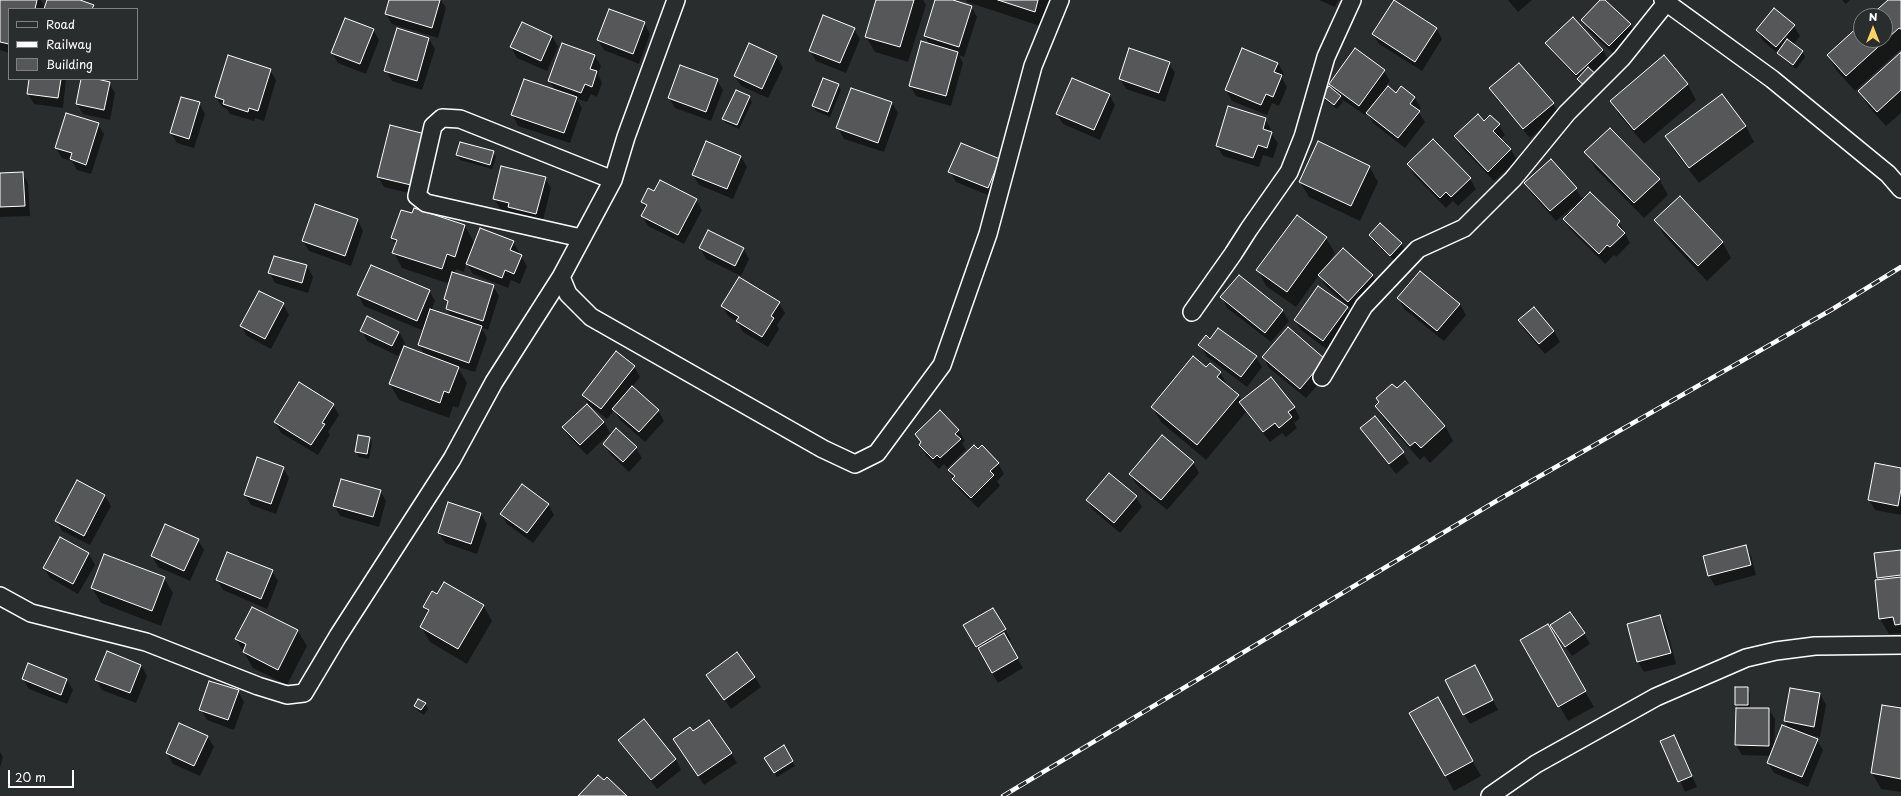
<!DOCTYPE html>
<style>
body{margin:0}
#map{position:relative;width:1901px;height:796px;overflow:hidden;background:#2a2d2e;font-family:"Playpen Sans",sans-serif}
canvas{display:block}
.legend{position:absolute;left:8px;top:8px;width:130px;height:72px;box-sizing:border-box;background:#2a2d2e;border:1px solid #7f8182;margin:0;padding:5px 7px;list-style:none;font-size:12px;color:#fff}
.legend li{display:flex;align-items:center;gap:8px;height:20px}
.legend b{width:20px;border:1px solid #7f8182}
.north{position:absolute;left:1853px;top:8px;width:40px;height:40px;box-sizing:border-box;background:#2a2d2e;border:1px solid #7f8182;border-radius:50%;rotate:0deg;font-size:11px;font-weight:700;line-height:16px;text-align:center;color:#fff}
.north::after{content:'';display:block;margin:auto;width:14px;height:18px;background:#ffd166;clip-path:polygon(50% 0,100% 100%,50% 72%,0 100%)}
.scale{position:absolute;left:8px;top:770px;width:66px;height:18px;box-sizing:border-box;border:2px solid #fff;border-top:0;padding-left:5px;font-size:12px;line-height:14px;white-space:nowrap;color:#fff;-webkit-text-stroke:3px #2a2d2e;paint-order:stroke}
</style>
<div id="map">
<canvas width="1901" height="796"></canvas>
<ul class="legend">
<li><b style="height:5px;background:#2a2d2e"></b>Road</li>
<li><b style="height:5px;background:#fff"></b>Railway</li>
<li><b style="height:11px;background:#555758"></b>Building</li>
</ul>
<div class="north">N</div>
<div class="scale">20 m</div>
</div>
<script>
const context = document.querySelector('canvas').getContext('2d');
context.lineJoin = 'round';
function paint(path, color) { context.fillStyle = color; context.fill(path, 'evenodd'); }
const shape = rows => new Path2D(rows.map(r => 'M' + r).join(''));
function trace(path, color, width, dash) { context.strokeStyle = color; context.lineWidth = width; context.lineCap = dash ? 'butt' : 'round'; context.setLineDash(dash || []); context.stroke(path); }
paint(shape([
 [0,0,41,0,45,8,48,0,77,0,93,6,95,9,9,9,9,53,0,50],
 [390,0,441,0,446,8,438,38,392,24,386,14],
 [877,0,923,0,926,5,908,62,875,52,866,37],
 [936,0,950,0,971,6,977,17,964,57,959,55,963,63,951,106,916,96,910,86,930,45,925,36],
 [966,0,1052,0,1043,27,967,2],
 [1319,0,1343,0,1343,2,1338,0,1335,7],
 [1508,0,1532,0,1518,12],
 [1602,0,1630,25,1636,35,1616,56,1589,31,1583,20],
 [1842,0,1850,0,1846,4],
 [1889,0,1901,0,1901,49,1855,91,1837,71,1828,56,1861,26,1861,40,1885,40,1885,16,1872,16],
 [1573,19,1603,50,1609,61,1592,93,1553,53,1547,43],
 [644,23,650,34,639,64,604,50,598,40],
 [1794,26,1800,36,1793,45,1803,52,1805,57,1796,69,1763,41,1757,30],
 [1436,28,1442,39,1422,71,1379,44,1373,34],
 [373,29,379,40,366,74,338,63,332,53],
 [854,29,860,39,846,73,816,61,810,50],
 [552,36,558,47,547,71,517,58,511,47],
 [429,39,435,49,422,90,392,81,386,71],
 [749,45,777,57,783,68,768,98,741,86,735,76],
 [1901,54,1901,113,1886,126,1869,107,1860,91],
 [595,56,601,66,598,74,602,83,597,97,591,94,587,102,577,99,582,108,570,143,518,126,513,115,555,90,549,80],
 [1664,57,1688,85,1696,100,1644,144,1620,116,1612,101],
 [1169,63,1175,73,1165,102,1126,89,1120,79],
 [1278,63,1284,74,1282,78,1287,87,1279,106,1272,103,1267,115,1232,101,1226,90],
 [270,70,276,80,264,121,255,118,254,121,230,114,227,109,222,107,216,97],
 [1384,71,1390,81,1386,86,1396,94,1401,87,1415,98,1421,108,1418,111,1425,122,1405,148,1373,123,1367,113,1365,115,1340,98,1343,102,1337,109,1325,100,1323,95,1335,93,1330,84],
 [30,79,66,79,63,108,34,104,28,94],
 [82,79,109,83,115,93,110,120,83,114,77,104],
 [717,80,723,90,711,121,675,108,669,98],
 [838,85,841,90,830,117,816,111,813,106],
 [1490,88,1553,104,1559,114,1530,138,1496,98],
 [1109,94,1115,105,1100,140,1063,124,1057,114],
 [1722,95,1746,126,1754,142,1699,183,1675,152,1666,136],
 [749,97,752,102,739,129,726,123,723,118],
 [199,103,205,114,194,148,177,143,171,133],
 [892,103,898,113,884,152,844,139,838,128],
 [1265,119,1271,129,1270,132,1278,143,1273,158,1263,155,1259,167,1223,156,1217,146],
 [1484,122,1499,125,1505,135,1500,139,1511,150,1517,160,1494,181,1461,147,1455,136],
 [98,124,104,134,91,174,77,170,72,161,62,158,56,148],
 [424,134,417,195,384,187,378,177],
 [460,143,493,152,496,157,492,169,460,160,457,155],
 [1586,152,1659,179,1668,195,1644,218,1595,168],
 [741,157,747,167,733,199,699,185,693,175],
 [999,160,993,197,956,182,950,171],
 [1408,164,1470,179,1476,189,1458,206,1453,201,1446,208,1414,175],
 [1369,166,1378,182,1360,221,1309,197,1300,182],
 [22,173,28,183,30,216,0,217,0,174],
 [545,178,551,188,542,224,515,217,512,212,500,209,494,198],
 [1525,183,1576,189,1582,199,1556,221,1531,193],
 [654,192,696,200,702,210,684,244,648,226,642,216,646,209,642,202],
 [1590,193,1619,222,1630,243,1616,257,1614,255,1605,264,1570,229,1564,219],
 [1680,197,1723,243,1731,258,1707,281,1664,235,1655,220],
 [415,209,465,226,475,244,513,242,519,252,518,255,521,256,527,266,520,284,511,280,508,288,473,274,466,263,464,272,456,269,454,274,493,286,499,296,488,330,482,328,487,338,475,372,458,367,467,383,458,408,453,406,449,418,399,400,390,384,425,355,419,345,424,331,364,306,358,295,429,290,435,301,431,311,452,318,447,309,448,305,445,299,450,284,402,268,394,253,396,245,392,238,413,214],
 [358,220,363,231,351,266,309,251,303,241],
 [1370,235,1401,244,1404,249,1394,260,1373,240],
 [1326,238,1335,253,1324,269,1372,275,1378,286,1354,312,1326,286,1319,275,1296,307,1266,286,1258,270],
 [700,248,743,248,749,259,741,276,706,259],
 [275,257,307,266,313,277,308,293,275,283,270,273],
 [1239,276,1283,311,1289,321,1271,342,1227,308,1222,297],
 [260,292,283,304,289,315,271,349,247,336,241,326],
 [1398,298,1460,304,1466,315,1444,341,1404,309],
 [779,303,785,313,777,325,779,329,768,347,743,332,738,323,728,316,722,306],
 [1347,308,1353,318,1329,351,1301,330,1295,320],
 [1534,308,1554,331,1560,342,1545,354,1525,331,1519,320],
 [362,331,399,332,405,343,398,356,367,341],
 [1210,340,1256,357,1262,367,1247,387,1206,356,1200,345],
 [1263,357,1331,370,1306,398,1269,368],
 [634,366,640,377,632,387,658,410,664,421,645,442,620,420,614,410,607,419,589,405,583,395],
 [1206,369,1220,372,1229,388,1238,395,1242,401,1294,407,1300,418,1294,423,1297,428,1286,437,1282,433,1270,442,1246,412,1206,460,1161,422,1152,407],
 [333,405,339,415,328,432,330,435,318,455,281,433,275,422],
 [587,405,604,422,610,433,587,455,570,438,564,428],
 [1376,406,1445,426,1453,441,1430,463,1424,456,1420,460,1385,421],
 [940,412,959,431,965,441,962,443,966,450,947,468,944,464,939,469,926,455,916,434],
 [1362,428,1403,453,1409,463,1396,474,1368,438],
 [370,438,372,443,369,459,359,457,356,452],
 [604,444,636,448,642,458,629,472,610,454],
 [1193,462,1199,473,1167,510,1136,484,1130,474],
 [998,463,1004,474,997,481,1000,486,978,508,959,489,949,470],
 [283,468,289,478,276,514,251,505,245,495],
 [1901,469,1901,515,1875,510,1869,500],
 [78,481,105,496,111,506,90,545,62,531,57,521],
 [380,491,386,501,379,527,340,516,334,505],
 [1136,497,1142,507,1120,533,1093,510,1087,500],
 [449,503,481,514,487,524,477,554,445,543,439,533],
 [548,504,554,515,533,543,507,524,501,514],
 [61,539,89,554,95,565,78,594,50,578,44,568],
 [198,540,204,550,190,581,158,567,152,556],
 [1746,546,1751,556,1756,575,1715,586,1709,575],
 [1901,551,1901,634,1900,633,1889,634,1880,619,1880,581,1878,577],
 [272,571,278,581,267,609,223,590,217,580],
 [164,578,173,593,161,626,101,603,92,588],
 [437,596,483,605,492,621,467,664,430,642,421,627,428,614,424,607],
 [993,609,1011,640,1008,642,1023,668,998,683,964,626],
 [1660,616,1666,626,1676,664,1644,672,1638,662,1628,625],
 [1547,626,1594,707,1568,721,1522,640],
 [1551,626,1584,633,1590,644,1572,656],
 [298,631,307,646,287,685,253,668,236,639],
 [29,665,67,680,73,690,67,704,29,689,23,679],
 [141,665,147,676,136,703,102,690,96,679],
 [707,675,755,677,761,687,731,709],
 [1481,676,1498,710,1470,724,1464,714],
 [1747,688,1750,693,1750,709,1769,709,1775,719,1774,747,1789,729,1785,721,1791,689,1820,694,1826,705,1820,737,1807,735,1817,740,1823,750,1808,787,1774,773,1768,763,1771,756,1742,755,1736,745,1737,709,1739,709,1736,704],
 [238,691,244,702,234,730,207,720,201,710],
 [1437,698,1481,776,1454,791,1411,713],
 [425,704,428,709,424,715,418,711,415,706],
 [1883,707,1901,709,1901,792,1881,789,1872,773],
 [693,733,731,753,737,763,704,785,674,739],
 [1674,736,1697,787,1685,792,1662,741],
 [208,737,214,747,200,776,173,764,167,753],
 [620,740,676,759,681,770,657,789,626,751],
 [783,746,795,766,777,777,768,763],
 [0,752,3,757,0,768]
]), '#0007');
const building = shape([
 [0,0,37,0,35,9,9,9,9,44,0,42,0,0],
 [47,0,80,0,94,5,92,9,44,9,47,0],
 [389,0,440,0,432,28,385,14,389,0],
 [876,0,914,0,900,47,865,37,876,0],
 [935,0,953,0,972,6,959,47,924,36,935,0],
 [998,0,1038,0,1035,12,998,0],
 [1394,0,1437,28,1415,62,1372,34,1394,0],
 [1600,0,1605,0,1631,24,1609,46,1581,20,1600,0],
 [1888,0,1901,0,1901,29,1899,28,1846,76,1827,55,1861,24,1861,40,1885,40,1885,16,1870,16,1888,0],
 [1774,8,1795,25,1776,47,1756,30,1774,8],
 [609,9,645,22,633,54,597,40,609,9],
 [823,15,855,28,840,63,809,51,823,15],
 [1573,17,1603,50,1576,75,1545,43,1573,17],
 [345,18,374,29,360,64,331,53,345,18],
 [522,22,552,36,541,61,510,47,522,22],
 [397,28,429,38,417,81,384,71,397,28],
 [1787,39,1803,51,1793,65,1777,53,1787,39],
 [921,41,958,52,946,96,909,86,921,41],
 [562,43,595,55,590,69,597,71,592,87,585,84,581,93,548,81,562,43],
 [749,43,777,56,762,89,734,76,749,43],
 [1129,48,1170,62,1159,93,1119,79,1129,48],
 [1242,48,1278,63,1274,72,1282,75,1273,97,1266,94,1261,105,1225,90,1242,48],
 [1355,48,1385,70,1359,106,1329,84,1355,48],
 [1901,52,1901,90,1877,112,1858,91,1901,52],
 [228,55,271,69,258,111,249,108,248,112,223,104,224,100,215,97,228,55],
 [1664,55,1688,84,1634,130,1610,101,1664,55],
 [1519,63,1554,103,1523,129,1489,88,1519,63],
 [680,65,718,79,706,112,668,98,680,65],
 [1588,67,1599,77,1588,89,1577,79,1588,67],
 [823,78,839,84,828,112,812,106,823,78],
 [1072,78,1110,94,1094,130,1056,114,1072,78],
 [29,79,61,79,58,98,27,94,29,79],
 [81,79,97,79,110,82,104,110,76,104,81,79],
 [524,79,577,97,564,133,511,115,524,79],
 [1329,86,1341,96,1334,105,1321,95,1329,86],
 [1388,86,1396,93,1401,86,1415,97,1410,104,1420,111,1398,138,1366,113,1388,86],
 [851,88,892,102,878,143,836,128,851,88],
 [736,90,750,96,737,125,722,119,736,90],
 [1722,94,1746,126,1689,168,1665,136,1722,94],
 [181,97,200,102,189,139,170,133,181,97],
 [1228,106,1266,118,1263,129,1272,132,1267,148,1258,145,1253,158,1216,146,1228,106],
 [66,113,99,123,86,165,70,159,72,153,55,148,66,113],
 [1478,114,1484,121,1490,115,1500,124,1493,131,1511,149,1488,172,1454,136,1478,114],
 [390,125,425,134,411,185,377,177,390,125],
 [1610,128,1660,179,1634,203,1584,152,1610,128],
 [1433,139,1471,178,1451,197,1446,192,1440,198,1407,164,1433,139],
 [706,141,741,156,727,189,692,175,706,141],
 [1318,141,1370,166,1351,206,1299,182,1318,141],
 [460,142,494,151,490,165,456,155,460,142],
 [961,143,1000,159,988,188,948,172,961,143],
 [1551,159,1577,188,1550,211,1524,183,1551,159],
 [501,166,546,177,536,214,508,207,509,203,493,199,501,166],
 [23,172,25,206,0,207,0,173,23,172],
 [660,180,697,199,678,235,641,216,647,205,641,202,648,188,654,191,660,180],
 [1590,192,1620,221,1617,225,1625,233,1610,247,1607,245,1599,254,1563,219,1590,192],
 [1680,196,1723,242,1698,266,1654,220,1680,196],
 [315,204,358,219,345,256,302,241,315,204],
 [414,208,465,225,455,257,447,254,442,269,392,253,397,240,391,238,401,210,412,213,414,208],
 [1297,215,1327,237,1287,292,1256,270,1297,215],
 [1380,223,1402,243,1390,256,1369,235,1380,223],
 [480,228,514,241,510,250,522,255,514,274,505,270,502,278,466,264,480,228],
 [708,230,744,248,735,266,699,248,708,230],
 [1343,248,1373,275,1348,302,1318,275,1343,248],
 [274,256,307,265,302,283,268,273,274,256],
 [371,265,430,290,417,321,357,295,371,265],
 [1420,271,1460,304,1437,331,1397,298,1420,271],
 [452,272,494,285,483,321,446,309,448,301,444,299,452,272],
 [1239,275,1283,310,1265,333,1220,297,1239,275],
 [739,277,780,302,771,316,774,318,762,337,736,321,739,317,721,306,739,277],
 [1318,286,1348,307,1323,341,1294,320,1318,286],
 [259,291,284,303,265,339,240,326,259,291],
 [1534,307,1554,331,1539,344,1518,320,1534,307],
 [430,309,482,326,469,363,418,345,430,309],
 [367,316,399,332,392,346,360,331,367,316],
 [1288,327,1325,359,1300,389,1262,357,1288,327],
 [1218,328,1257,356,1241,377,1198,345,1206,335,1210,339,1218,328],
 [404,346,459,367,449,393,444,391,440,403,389,384,404,346],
 [616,351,635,366,601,409,582,395,616,351],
 [1193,356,1206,367,1210,363,1221,372,1217,377,1239,395,1197,445,1151,407,1193,356],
 [1271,377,1295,407,1288,412,1292,417,1279,428,1275,423,1263,432,1239,402,1271,377],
 [1405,381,1445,426,1421,448,1415,442,1410,446,1375,406,1379,402,1376,398,1392,384,1397,388,1405,381],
 [299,382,334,404,322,423,325,424,311,445,274,422,299,382],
 [632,386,659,410,639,432,612,409,632,386],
 [587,404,604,422,580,445,562,427,587,404],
 [940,410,959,430,955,434,961,439,940,458,937,455,933,459,919,445,921,442,915,434,940,410],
 [1375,416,1404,452,1389,464,1360,428,1375,416],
 [616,428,637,447,623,462,603,444,616,428],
 [358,435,370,437,367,454,355,452,358,435],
 [1162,435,1194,462,1161,500,1129,474,1162,435],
 [974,445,978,449,982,445,999,463,990,471,994,475,971,498,952,479,955,476,948,470,974,445],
 [257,457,284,467,271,504,244,495,257,457],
 [1875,463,1901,468,1901,489,1898,506,1868,500,1875,463],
 [1109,473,1137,496,1114,523,1086,500,1109,473],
 [341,479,381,490,373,517,333,506,341,479],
 [77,480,105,495,84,536,55,521,77,480],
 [522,484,549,504,527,533,500,514,522,484],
 [448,502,481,513,471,544,438,533,448,502],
 [165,524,199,539,184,571,151,556,165,524],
 [60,537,89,553,73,584,43,568,60,537],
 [1746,545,1751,565,1708,576,1703,556,1746,545],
 [1901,550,1901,575,1877,578,1874,553,1901,550],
 [227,552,273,570,261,599,216,580,227,552],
 [104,554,165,577,152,611,91,588,104,554],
 [1901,577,1901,624,1895,625,1893,617,1879,619,1875,580,1901,577],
 [444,582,484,605,458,649,420,627,429,610,423,607,432,591,437,594,444,582],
 [252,607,298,630,278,670,243,652,246,644,235,639,252,607],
 [993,608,1006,629,976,647,963,625,993,608],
 [1570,612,1585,633,1565,647,1550,625,1570,612],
 [1660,615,1671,653,1637,662,1627,624,1660,615],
 [1548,624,1586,691,1558,707,1520,640,1548,624],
 [1004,633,1018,658,992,673,978,648,1004,633],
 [107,651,141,665,130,693,95,680,107,651],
 [737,652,755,677,724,700,706,675,737,652],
 [28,663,67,679,61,695,22,679,28,663],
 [1475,665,1493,700,1463,715,1445,680,1475,665],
 [209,681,239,690,228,720,199,710,209,681],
 [1735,687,1748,687,1748,705,1735,705,1735,687],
 [1790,688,1820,693,1814,727,1784,721,1790,688],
 [1438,697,1473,761,1445,776,1409,713,1438,697],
 [418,699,426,703,421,710,414,706,418,699],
 [1882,705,1901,708,1901,779,1871,773,1882,705],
 [1736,708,1769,708,1769,746,1735,745,1736,708],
 [644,719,676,759,651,780,618,740,644,719],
 [709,720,732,753,698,776,673,739,690,727,693,731,709,720],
 [179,723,208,736,194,766,166,753,179,723],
 [1782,725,1818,739,1802,777,1767,763,1782,725],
 [1674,735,1692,776,1678,782,1660,741,1674,735],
 [784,745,793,761,774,773,764,758,784,745],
 [598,775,604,780,607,777,627,796,578,796,598,775]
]);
paint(building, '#555758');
trace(building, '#fff', 1);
const minor = shape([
 [676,0,626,137,613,180,561,277,568,294,591,317,823,449,855,464,877,453,942,365,988,234,1033,66,1060,0],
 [1663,0,1772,79,1888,174,1901,189],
 [581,238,426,203,417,196,433,126,442,118,460,119,613,180],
 [1192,312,1233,254,1249,229,1289,172,1303,137,1326,57,1352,0],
 [1322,377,1364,306,1418,249,1464,228,1513,179,1567,113,1622,58,1666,3],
 [0,596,31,613,146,642,258,686,287,695,304,693,338,636,452,459,494,382,561,277],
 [1490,796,1536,764,1656,697,1746,658,1776,651,1815,646,1901,645]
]);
trace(minor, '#fff', 20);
trace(minor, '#2a2d2e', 17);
const rail = shape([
 [1003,796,1498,500,1831,310,1901,267]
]);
trace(rail, '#fff', 4.5);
trace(rail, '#2a2d2e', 3, [9]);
</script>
